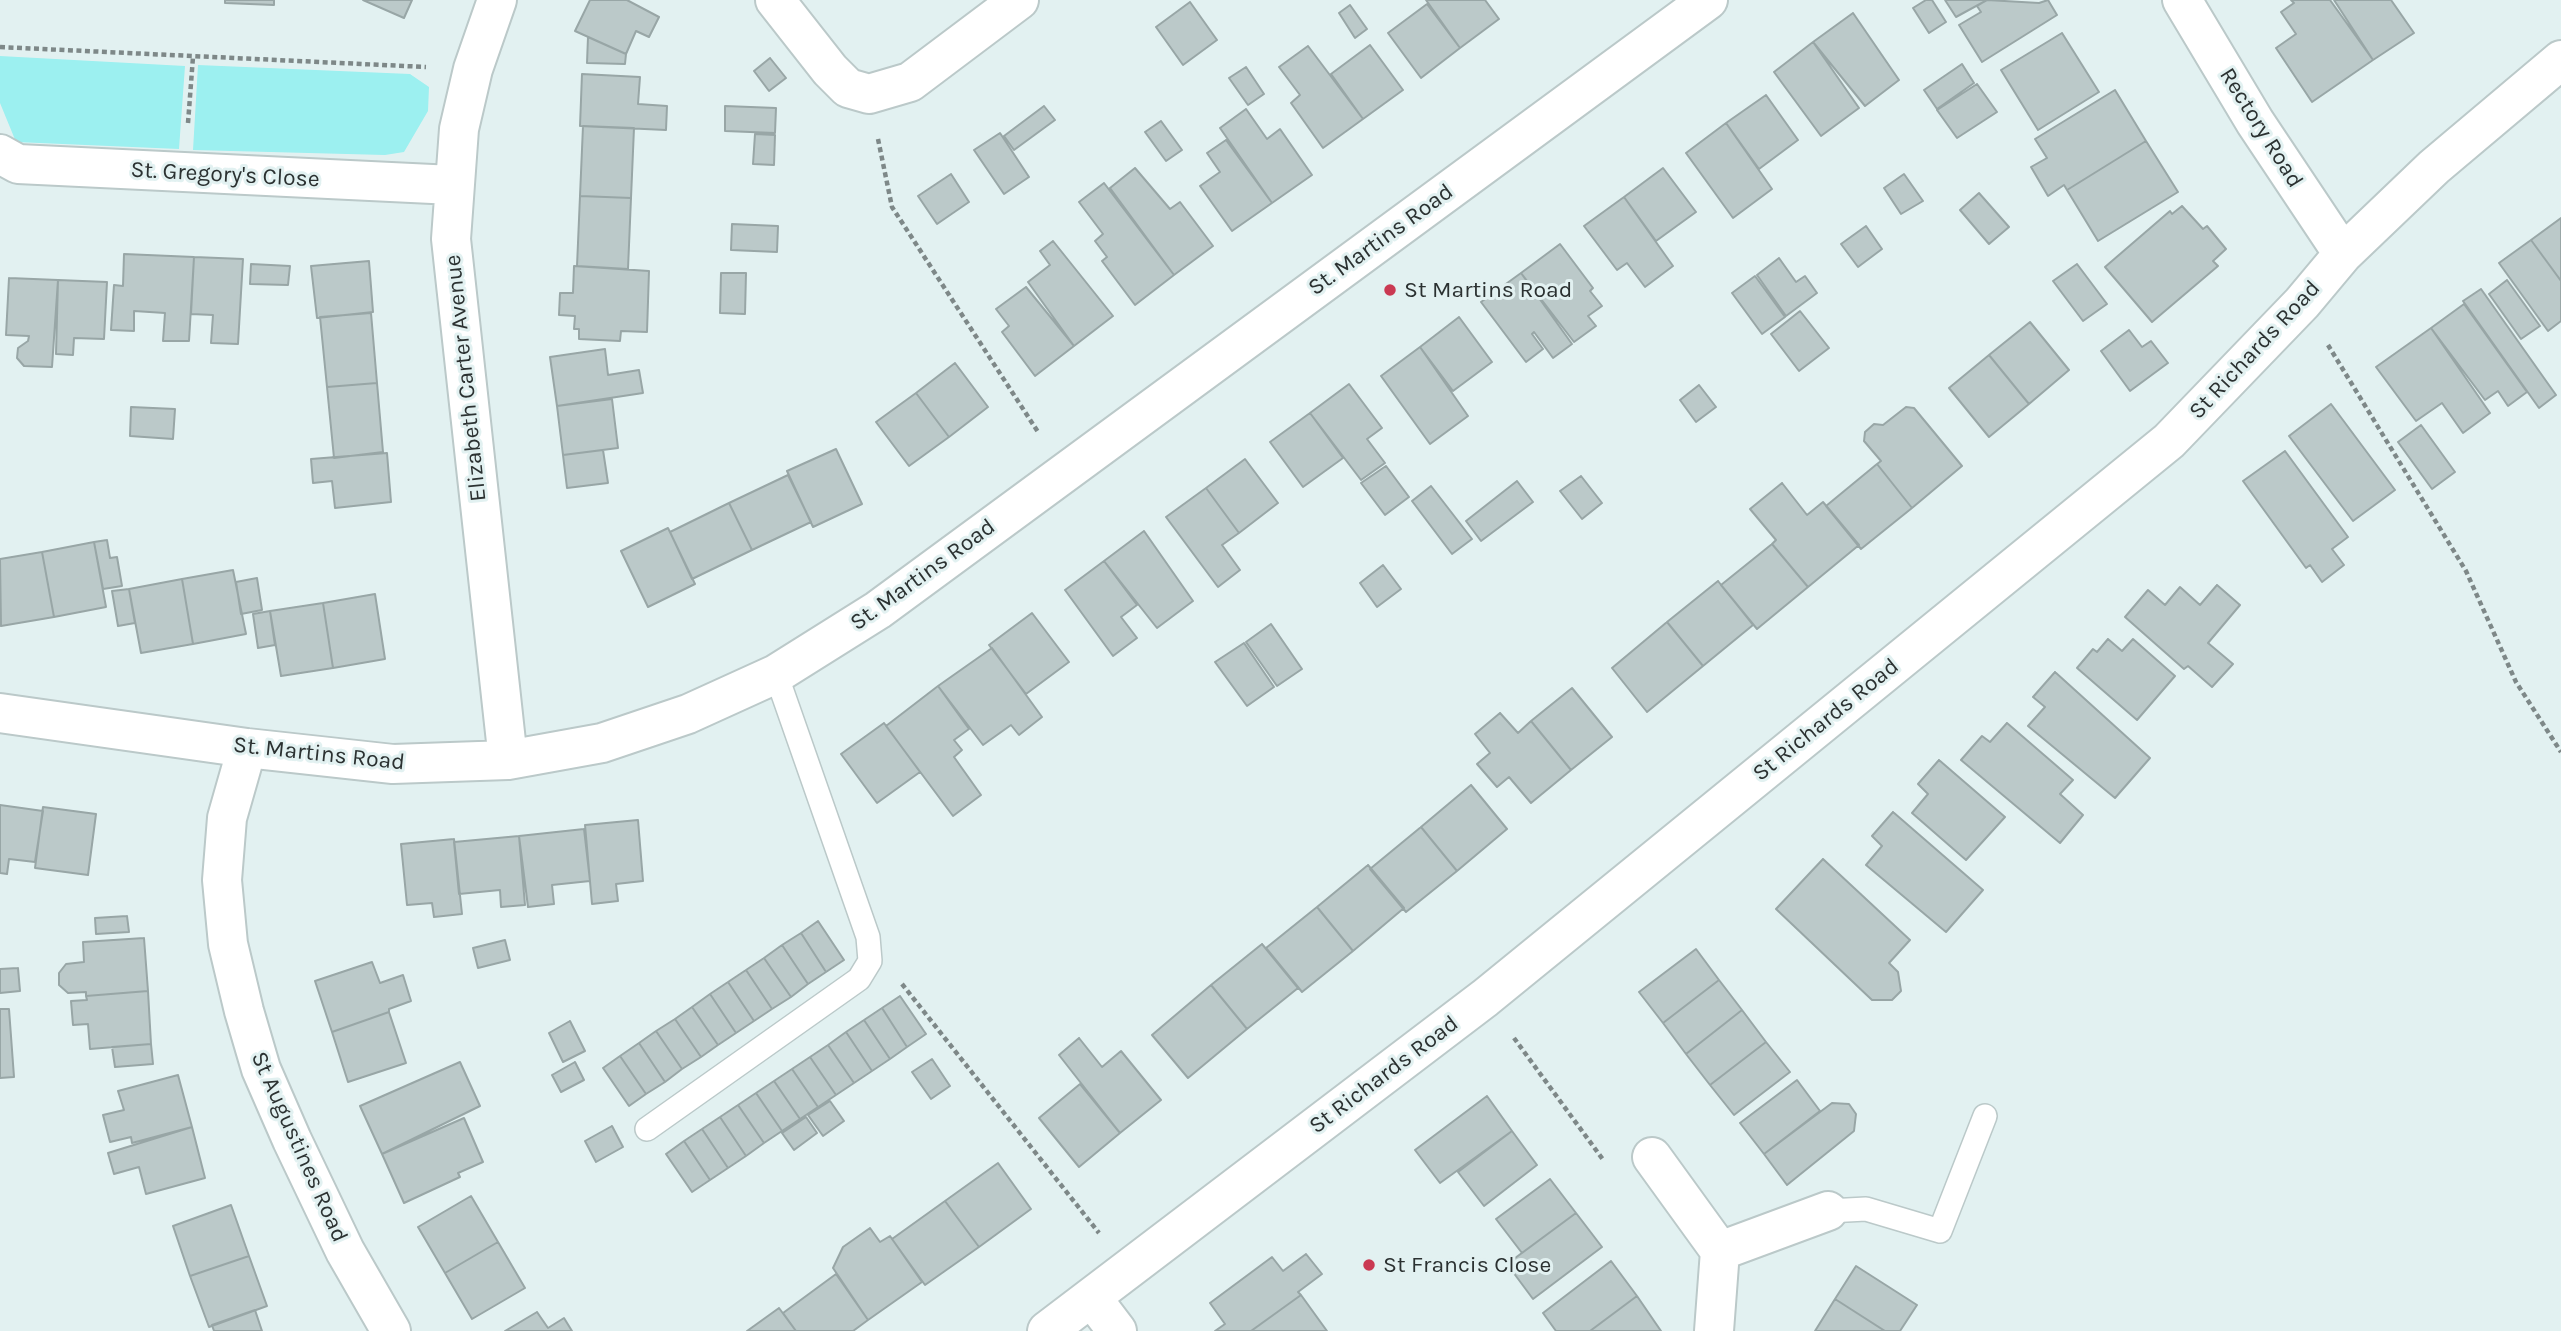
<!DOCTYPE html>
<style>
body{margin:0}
canvas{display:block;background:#e2f1f1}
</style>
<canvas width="2561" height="1331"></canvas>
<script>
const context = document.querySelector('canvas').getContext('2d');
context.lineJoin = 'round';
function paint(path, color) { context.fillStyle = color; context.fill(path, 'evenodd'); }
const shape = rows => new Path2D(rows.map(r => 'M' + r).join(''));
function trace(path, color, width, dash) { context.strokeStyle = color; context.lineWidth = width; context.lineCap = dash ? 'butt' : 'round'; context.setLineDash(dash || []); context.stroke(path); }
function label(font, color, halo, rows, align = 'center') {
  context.font = font + ' Karla,sans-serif'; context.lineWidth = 6; context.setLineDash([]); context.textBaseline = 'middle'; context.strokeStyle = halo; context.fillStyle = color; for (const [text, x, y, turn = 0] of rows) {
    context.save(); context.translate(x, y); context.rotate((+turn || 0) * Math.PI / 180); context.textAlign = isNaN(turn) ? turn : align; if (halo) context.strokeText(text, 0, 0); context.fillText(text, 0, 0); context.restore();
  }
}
paint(shape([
 [0,56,185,66,179,149,16,142,0,103],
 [198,65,410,74,429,87,428,111,404,152,385,155,193,150]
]), '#9cf0f0');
const building = shape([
 [225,0,274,0,274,5,225,3,225,0],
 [363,0,412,0,404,18,363,0],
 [590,0,627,0,659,17,649,37,636,31,626,54,575,31,590,0],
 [1426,0,1485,0,1499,19,1460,48,1426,0],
 [1926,0,1932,0,1946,22,1929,33,1913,8,1926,0],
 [1945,0,1987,0,1956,17,1945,0],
 [1987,0,2039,3,2048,0,2057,15,1982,62,1959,25,1981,12,1977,6,1987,0],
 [2291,0,2330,0,2373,60,2312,102,2276,48,2296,34,2281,12,2294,3,2291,0],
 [2334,0,2391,0,2414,33,2373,60,2334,0],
 [1190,2,1217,40,1183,65,1156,27,1190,2],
 [1427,4,1460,48,1421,78,1388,33,1427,4],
 [1350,5,1367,29,1355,38,1339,13,1350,5],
 [1853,13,1899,80,1865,106,1813,42,1853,13],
 [2062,33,2099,92,2038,130,2001,70,2062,33],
 [588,37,626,54,625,64,587,63,588,37],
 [1813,42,1859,108,1821,136,1774,72,1813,42],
 [1370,45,1403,90,1363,119,1331,74,1370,45],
 [1308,46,1363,119,1323,148,1291,103,1300,95,1279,67,1308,46],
 [770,58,786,78,769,91,754,71,770,58],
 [1962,64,1974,83,1937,109,1924,90,1962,64],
 [1246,67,1264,94,1248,105,1229,78,1246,67],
 [582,74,640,77,638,104,667,106,666,130,580,126,582,74],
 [1977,84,1997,112,1957,138,1937,110,1977,84],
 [2115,90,2146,141,2067,190,2064,185,2048,196,2031,167,2047,158,2035,139,2115,90],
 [1766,95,1798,140,1759,169,1726,123,1766,95],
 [725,106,776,108,775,133,725,131,725,106],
 [1044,106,1055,120,1014,150,1004,136,1044,106],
 [1246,109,1267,139,1280,129,1312,175,1272,203,1220,128,1246,109],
 [1161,121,1182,150,1166,161,1145,132,1161,121],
 [1726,123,1772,189,1733,218,1686,153,1726,123],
 [583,126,634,128,631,198,580,196,583,126],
 [1000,133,1029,177,1004,194,974,150,1000,133],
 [755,134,775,135,774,165,753,164,755,134],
 [1226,140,1272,203,1232,231,1200,186,1220,172,1207,153,1226,140],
 [2146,141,2178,192,2098,241,2067,190,2146,141],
 [1135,168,1170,209,1180,202,1213,246,1174,275,1110,188,1135,168],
 [1663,168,1696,212,1656,241,1624,197,1663,168],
 [951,174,969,202,937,224,918,196,951,174],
 [1904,174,1923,201,1901,214,1884,188,1904,174],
 [1104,183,1174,275,1135,305,1102,261,1107,257,1095,241,1103,234,1079,202,1104,183],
 [1979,193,2009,227,1989,244,1960,210,1979,193],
 [580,196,631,198,628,269,577,266,580,196],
 [1624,197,1673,266,1645,287,1627,263,1617,270,1584,226,1624,197],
 [2182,206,2203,229,2207,226,2226,249,2213,261,2218,266,2152,322,2105,267,2170,211,2172,214,2182,206],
 [2561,218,2561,281,2531,240,2561,218],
 [732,224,778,226,777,252,731,250,732,224],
 [1866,226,1882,249,1858,267,1841,244,1866,226],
 [2531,240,2561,281,2561,321,2548,331,2499,263,2531,240],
 [1053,241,1113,316,1074,346,1028,282,1050,265,1040,251,1053,241],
 [1560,244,1593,288,1590,291,1602,306,1588,316,1596,326,1574,342,1521,273,1560,244],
 [124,254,194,257,189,341,163,341,165,313,134,311,134,331,111,330,114,285,123,286,124,254],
 [194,257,243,259,238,344,211,343,213,315,191,314,194,257],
 [1779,258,1796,282,1805,276,1817,293,1786,316,1757,275,1779,258],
 [369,261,373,312,317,318,311,266,369,261],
 [251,264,290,266,288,285,250,284,251,264],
 [2077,264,2107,304,2083,321,2053,281,2077,264],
 [574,266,649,271,647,332,621,331,620,341,579,339,579,329,574,329,575,316,559,315,560,293,573,293,574,266],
 [721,273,746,273,745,314,720,313,721,273],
 [1521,273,1572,344,1553,358,1534,332,1532,334,1543,349,1526,362,1481,302,1521,273],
 [1755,276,1785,317,1762,334,1732,293,1755,276],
 [9,278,58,280,52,367,24,366,17,358,18,348,28,341,29,336,6,335,9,278],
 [58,280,107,282,104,339,74,338,73,355,56,354,58,280],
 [2507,280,2540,326,2521,339,2489,294,2507,280],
 [1026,287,1074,346,1035,376,1002,332,1009,326,996,309,1026,287],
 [2481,289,2556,395,2539,408,2463,301,2481,289],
 [2464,304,2527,392,2508,406,2498,391,2485,400,2431,328,2464,304],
 [1800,311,1829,348,1799,371,1771,334,1800,311],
 [371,313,377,383,327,387,320,317,371,313],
 [1459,317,1492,362,1453,391,1420,347,1459,317],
 [2030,322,2069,370,2029,404,1989,355,2030,322],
 [2431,328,2490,413,2463,433,2442,403,2416,421,2376,367,2431,328],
 [2129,330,2142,347,2151,341,2168,363,2130,391,2101,351,2129,330],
 [1420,347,1468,416,1430,444,1381,376,1420,347],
 [605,349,608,375,639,370,643,393,557,406,550,357,605,349],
 [1989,355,2029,404,1989,437,1949,388,1989,355],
 [955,363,988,407,949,437,916,393,955,363],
 [377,383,383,452,334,458,327,387,377,383],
 [1349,384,1382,428,1367,439,1385,463,1361,480,1310,413,1349,384],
 [1699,385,1716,407,1696,422,1680,400,1699,385],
 [916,393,949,437,909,466,876,422,916,393],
 [612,399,618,448,563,455,557,406,612,399],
 [2331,404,2395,490,2353,521,2289,436,2331,404],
 [131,407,175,409,173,439,130,436,131,407],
 [1906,407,1914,408,1962,466,1912,508,1877,464,1881,461,1864,441,1865,432,1874,424,1883,425,1906,407],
 [1310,413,1343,458,1303,487,1270,442,1310,413],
 [2421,425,2455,472,2432,489,2398,442,2421,425],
 [836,449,862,504,813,527,787,471,836,449],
 [603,450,608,483,567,488,563,455,603,450],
 [2285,451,2348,537,2332,549,2344,565,2322,582,2310,565,2306,568,2243,481,2285,451],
 [387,453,391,502,335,508,332,481,313,483,311,459,387,453],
 [1245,459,1278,503,1239,533,1206,488,1245,459],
 [1877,464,1912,508,1861,549,1826,506,1877,464],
 [1386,466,1409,497,1385,515,1361,483,1386,466],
 [788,475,811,522,752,550,729,503,788,475],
 [1581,476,1602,503,1582,519,1560,491,1581,476],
 [1517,481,1533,502,1481,541,1466,521,1517,481],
 [1782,483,1807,515,1823,502,1859,545,1808,587,1772,544,1776,540,1750,509,1782,483],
 [1431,486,1472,539,1452,554,1412,501,1431,486],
 [1206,488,1239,533,1222,545,1240,570,1218,587,1166,517,1206,488],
 [729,503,752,550,692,579,670,532,729,503],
 [668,528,695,584,648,607,621,551,668,528],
 [1144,531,1193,601,1157,628,1104,561,1144,531],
 [107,540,110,558,117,557,122,586,103,589,94,542,107,540],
 [94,542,106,607,54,617,42,552,94,542],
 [1772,544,1808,587,1757,629,1721,585,1772,544],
 [42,552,54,617,1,626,0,559,42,552],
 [1104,561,1137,605,1121,617,1137,638,1113,656,1065,590,1104,561],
 [1383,565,1401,589,1377,607,1360,583,1383,565],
 [233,570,246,634,193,644,182,579,233,570],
 [257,578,262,610,241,614,236,582,257,578],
 [182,579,193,644,141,653,129,589,182,579],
 [1718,581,1753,625,1703,666,1667,622,1718,581],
 [2217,585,2240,605,2208,643,2233,664,2212,687,2188,666,2184,669,2125,617,2148,590,2165,605,2180,587,2200,605,2217,585],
 [129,589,135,623,118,626,112,591,129,589],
 [375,594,385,659,333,668,323,603,375,594],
 [323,603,333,668,281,676,270,611,323,603],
 [270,611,275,645,258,648,253,614,270,611],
 [1032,613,1069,662,1026,694,989,645,1032,613],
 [1667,622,1703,666,1647,712,1612,668,1667,622],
 [1271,624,1302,669,1277,686,1246,642,1271,624],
 [2108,639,2122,651,2133,639,2175,676,2137,720,2077,668,2093,649,2097,652,2108,639],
 [1244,643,1274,687,1247,706,1215,662,1244,643],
 [992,648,1042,717,1019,735,1011,725,983,745,938,686,992,648],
 [2055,672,2150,758,2115,798,2028,726,2045,707,2033,697,2055,672],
 [938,686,969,729,954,740,962,750,954,757,981,795,953,816,886,726,938,686],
 [1572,688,1612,737,1571,770,1531,721,1572,688],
 [1500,713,1518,733,1531,721,1571,770,1531,803,1509,777,1497,787,1477,764,1490,753,1475,734,1500,713],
 [884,723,920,772,877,803,841,754,884,723],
 [2007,723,2073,780,2060,794,2083,815,2060,843,1961,760,1982,736,1990,742,2007,723],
 [1939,760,2005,817,1966,860,1912,813,1928,794,1918,784,1939,760],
 [1471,785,1507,829,1457,871,1421,827,1471,785],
 [0,805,43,811,35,862,9,859,7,874,0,873,0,805],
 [43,807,96,814,88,875,35,868,43,807],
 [1893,812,1983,890,1946,932,1866,865,1882,846,1872,836,1893,812],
 [638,820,643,881,616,884,618,901,592,904,585,825,638,820],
 [1421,827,1457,871,1406,912,1370,869,1421,827],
 [584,829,590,881,552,885,554,904,528,907,519,836,584,829],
 [519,836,525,905,501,907,500,890,459,894,454,842,519,836],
 [454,839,462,914,434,917,432,903,407,905,401,844,454,839],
 [1823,859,1910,940,1889,963,1898,972,1901,991,1892,1000,1872,1000,1776,909,1823,859],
 [1368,865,1404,908,1353,951,1317,907,1368,865],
 [1317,907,1353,951,1302,992,1266,948,1317,907],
 [127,916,129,932,96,934,95,918,127,916],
 [818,921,844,960,826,972,801,933,818,921],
 [801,933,826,972,808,984,782,945,801,933],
 [144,938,148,991,86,996,86,992,68,993,59,985,59,973,66,964,84,962,83,942,144,938],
 [505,940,510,960,478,968,473,948,505,940],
 [1262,944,1298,988,1247,1029,1211,985,1262,944],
 [782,945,808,984,791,997,764,958,782,945],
 [1696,949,1719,980,1663,1023,1639,992,1696,949],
 [764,958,791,997,772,1009,746,970,764,958],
 [372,962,380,983,403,975,411,1001,389,1009,389,1012,332,1032,315,981,372,962],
 [18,968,20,991,0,993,0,969,18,968],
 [746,970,772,1009,754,1021,728,982,746,970],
 [1719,980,1742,1010,1686,1054,1663,1023,1719,980],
 [728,982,754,1021,736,1033,710,994,728,982],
 [1211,985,1247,1029,1188,1078,1152,1035,1211,985],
 [148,991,151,1044,90,1049,88,1024,73,1025,71,1001,87,1000,86,996,148,991],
 [710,994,736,1033,718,1045,692,1007,710,994],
 [900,996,926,1034,907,1047,882,1008,900,996],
 [692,1007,718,1045,701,1057,675,1019,692,1007],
 [882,1008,907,1047,890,1059,864,1020,882,1008],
 [0,1009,9,1009,14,1077,0,1078,0,1009],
 [1742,1010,1766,1042,1710,1085,1686,1054,1742,1010],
 [389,1012,406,1063,348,1082,332,1032,389,1012],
 [675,1019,701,1057,682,1069,656,1031,675,1019],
 [864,1020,890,1059,872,1071,846,1032,864,1020],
 [570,1021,585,1051,563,1062,549,1033,570,1021],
 [656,1031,682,1069,665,1082,639,1043,656,1031],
 [846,1032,872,1071,854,1083,828,1045,846,1032],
 [1079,1038,1102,1067,1121,1051,1161,1100,1120,1133,1059,1055,1079,1038],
 [1766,1042,1790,1072,1734,1115,1710,1085,1766,1042],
 [639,1043,665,1082,646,1094,620,1056,639,1043],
 [151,1044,153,1064,115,1067,112,1047,151,1044],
 [828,1045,854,1083,836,1095,810,1057,828,1045],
 [620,1056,646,1094,629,1106,603,1068,620,1056],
 [810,1057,836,1095,818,1107,792,1069,810,1057],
 [932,1059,950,1086,931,1099,912,1072,932,1059],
 [460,1062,480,1106,382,1154,360,1106,460,1062],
 [575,1062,584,1080,561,1092,552,1075,575,1062],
 [792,1069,818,1107,800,1119,774,1081,792,1069],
 [178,1075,192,1127,132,1143,131,1137,110,1142,103,1115,124,1110,118,1091,178,1075],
 [1797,1080,1820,1111,1764,1154,1740,1123,1797,1080],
 [774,1081,800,1119,782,1131,756,1093,774,1081],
 [1080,1084,1120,1133,1079,1167,1039,1118,1080,1084],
 [756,1093,782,1131,764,1143,738,1105,756,1093],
 [1487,1096,1512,1131,1440,1183,1415,1150,1487,1096],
 [830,1101,844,1121,823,1136,808,1115,830,1101],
 [1832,1103,1849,1104,1856,1114,1854,1131,1787,1185,1764,1154,1832,1103],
 [738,1105,764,1143,746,1156,720,1117,738,1105],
 [720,1117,746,1156,728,1168,702,1129,720,1117],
 [806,1117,817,1133,794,1150,782,1133,806,1117],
 [464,1118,483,1162,458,1173,460,1177,404,1203,382,1154,464,1118],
 [612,1126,623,1147,596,1162,585,1141,612,1126],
 [192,1127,205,1178,146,1194,139,1167,114,1174,108,1153,192,1127],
 [702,1129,728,1168,710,1180,684,1141,702,1129],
 [1512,1131,1537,1165,1484,1206,1458,1172,1512,1131],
 [684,1141,710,1180,692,1192,666,1154,684,1141],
 [998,1163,1031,1209,979,1247,945,1201,998,1163],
 [1550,1179,1576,1213,1522,1253,1496,1219,1550,1179],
 [471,1196,498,1242,445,1273,418,1227,471,1196],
 [945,1201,979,1247,925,1285,892,1239,945,1201],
 [231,1205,249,1256,190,1276,173,1226,231,1205],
 [1576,1213,1602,1247,1533,1299,1507,1264,1576,1213],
 [870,1228,880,1242,890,1236,922,1282,868,1320,833,1268,843,1247,870,1228],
 [498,1242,525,1288,472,1319,445,1273,498,1242],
 [1306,1254,1322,1274,1298,1292,1301,1295,1251,1331,1215,1331,1225,1324,1210,1303,1272,1257,1283,1271,1306,1254],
 [249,1256,267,1306,209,1327,190,1276,249,1256],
 [1611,1261,1637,1296,1590,1331,1556,1331,1543,1313,1611,1261],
 [1856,1266,1917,1305,1900,1331,1885,1331,1835,1299,1856,1266],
 [836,1274,868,1320,853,1331,796,1331,783,1313,836,1274],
 [1301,1295,1327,1331,1251,1331,1301,1295],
 [1637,1296,1661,1331,1590,1331,1637,1296],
 [1835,1299,1885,1331,1815,1331,1835,1299],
 [779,1308,796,1331,747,1331,779,1308],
 [255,1310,262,1331,214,1331,212,1325,255,1310],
 [537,1312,548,1328,564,1318,572,1331,505,1331,537,1312]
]);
paint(building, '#bbc9c9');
trace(building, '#98a6a6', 2);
const lane = shape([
 [647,1129,859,979,870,961,868,937,776,674],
 [1828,1211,1866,1209,1940,1231,1985,1116]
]);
const street = shape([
 [497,0,473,69,459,129,451,239,508,760],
 [775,0,830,70,848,88,869,94,910,82,1019,0],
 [0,154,18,164,453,185],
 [0,713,247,748,393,764,508,760,602,743,688,714,776,674,878,610,1708,0],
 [247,748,227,818,222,880,228,944,244,1011,261,1069,292,1140,345,1251,391,1331],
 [1652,1157,1720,1251],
 [1092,1298,1117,1331],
 [1714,1331,1720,1251,1828,1211]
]);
const secondary = shape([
 [2182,0,2255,122,2343,254],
 [1047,1331,1485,998,2169,441,2302,303,2343,254,2434,167,2561,60]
]);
trace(lane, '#bbc9c9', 26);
trace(street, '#bbc9c9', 42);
trace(secondary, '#bbc9c9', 42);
trace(shape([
 [0,47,426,67],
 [188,123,193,57],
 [878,139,892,207,1038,432],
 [2328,345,2466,571,2516,682,2561,752],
 [902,984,1099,1233],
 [1514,1038,1604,1161]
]), '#7e8888', 4.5, [5, 3.5]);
trace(lane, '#fff', 23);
trace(street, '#fff', 38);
trace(secondary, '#fff', 38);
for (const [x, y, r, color] of [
 [1390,290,7,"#ca3952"],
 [1369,1265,7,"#ca3952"]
]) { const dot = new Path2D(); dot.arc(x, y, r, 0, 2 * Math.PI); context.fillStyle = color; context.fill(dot); trace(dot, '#e2f1f1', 2.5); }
label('23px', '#2b3131', '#e2f1f1', [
 ["Rectory Road",2261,128,58],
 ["St. Gregory's Close",225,175,3],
 ["St. Martins Road",1381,240,-36],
 ["St Richards Road",2255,350,-47],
 ["Elizabeth Carter Avenue",466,378,-96],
 ["St. Martins Road",923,575,-36],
 ["St Richards Road",1826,720,-39],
 ["St. Martins Road",319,754,6],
 ["St Richards Road",1384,1075,-37],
 ["St Augustines Road",299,1147,66]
]);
label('23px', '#2b3131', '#e2f1f1', [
 ["St Martins Road",1404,290],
 ["St Francis Close",1383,1265]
], 'left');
</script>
